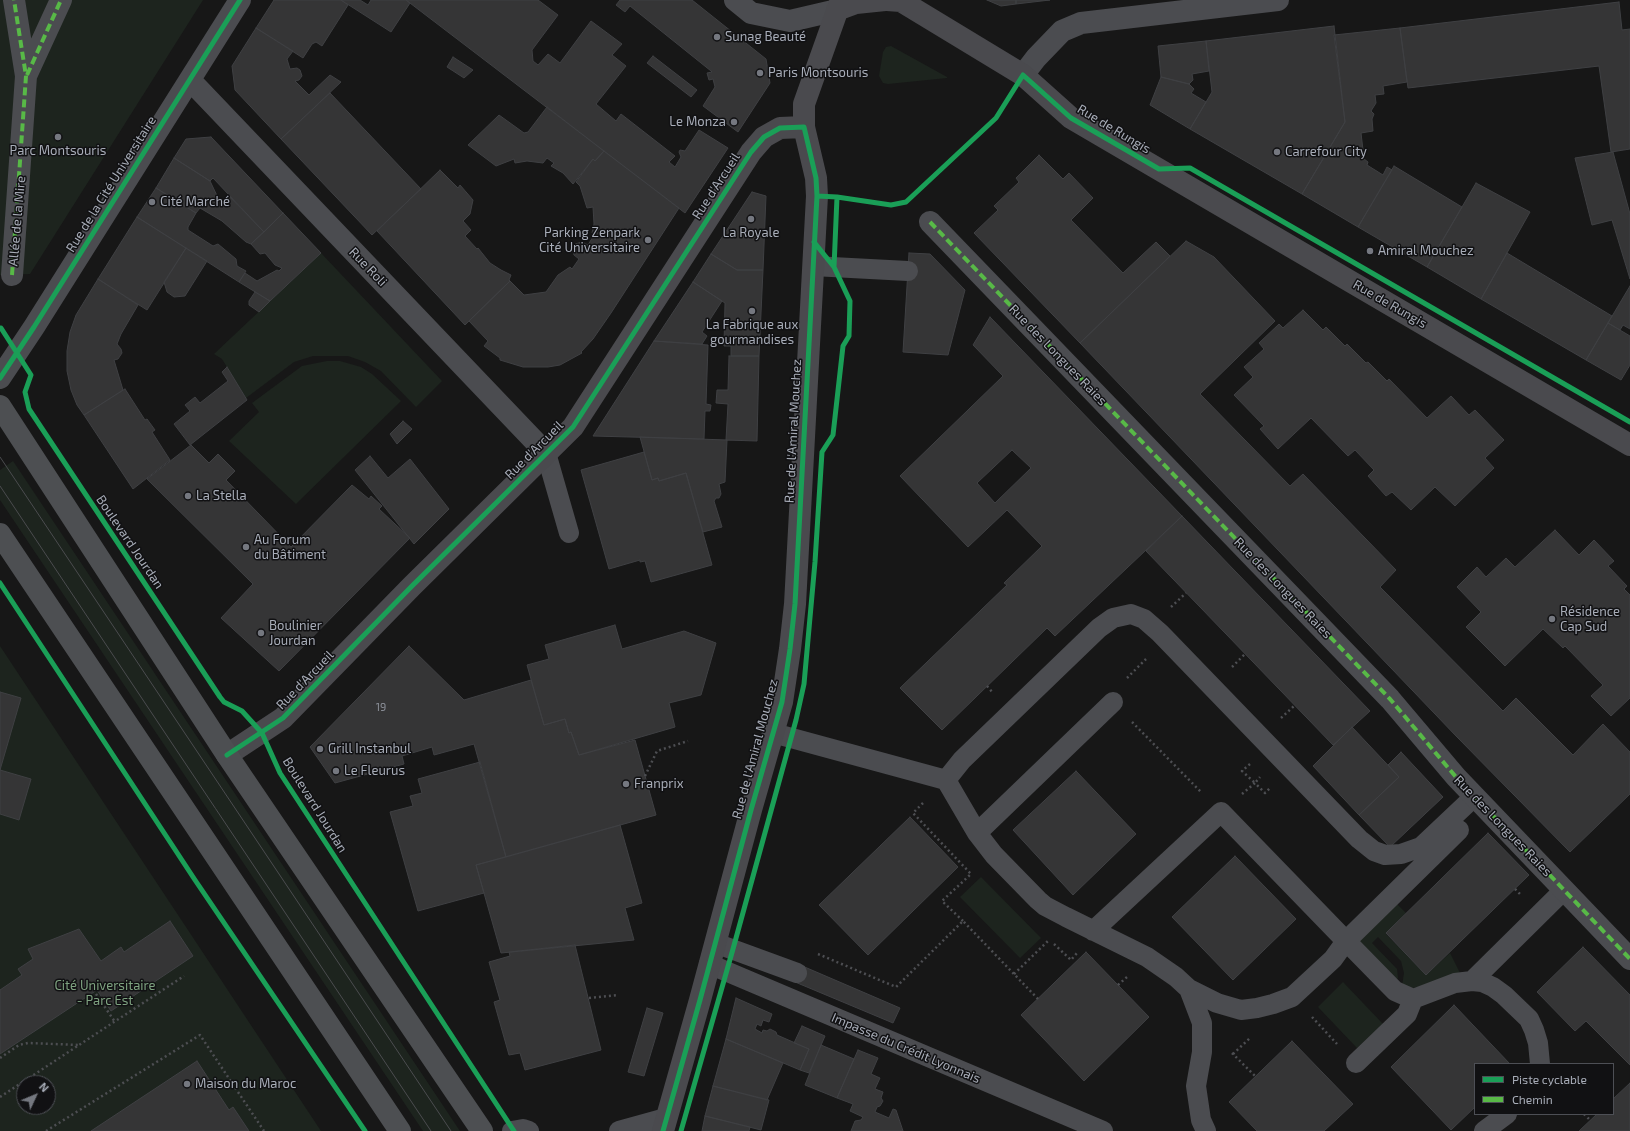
<!DOCTYPE html>
<meta charset="utf-8">
<style>
body{margin:0}
#map{position:relative;width:1630px;height:1131px;overflow:hidden;background:#171717;font-family:"Exo 2",sans-serif}
canvas{display:block}
.legend{position:absolute;left:1474px;top:1063px;width:140px;height:52px;box-sizing:border-box;background:#111113;border:1px solid #4d4f55;margin:0;padding:5px 7px;list-style:none;font-size:12px;color:#a8adb8}
.legend li{display:flex;align-items:center;gap:8px;height:20px}
.legend b{width:20px;border:1px solid #4d4f55}
.north{position:absolute;left:16px;top:1075px;width:40px;height:40px;box-sizing:border-box;background:#111113;border:1px solid #4d4f55;border-radius:50%;rotate:46deg;font-size:11px;font-weight:700;line-height:16px;text-align:center;color:#a8adb8}
.north::after{content:'';display:block;margin:auto;width:14px;height:18px;background:#757880;clip-path:polygon(50% 0,100% 100%,50% 72%,0 100%)}
</style>
<div id="map">
<canvas width="1630" height="1131"></canvas>
<ul class="legend">
<li><b style="height:5px;background:#1a9f57"></b>Piste cyclable</li>
<li><b style="height:5px;background:#58b947"></b>Chemin</li>
</ul>
<div class="north">N</div>
</div>
<script>
const context = document.querySelector('canvas').getContext('2d');
context.lineJoin = 'round';
function paint(path, color) { context.fillStyle = color; context.fill(path, 'evenodd'); }
const shape = rows => new Path2D(rows.map(r => 'M' + r).join(''));
function trace(path, color, width, dash) { context.strokeStyle = color; context.lineWidth = width; context.lineCap = dash ? 'butt' : 'round'; context.setLineDash(dash || []); context.stroke(path); }
function label(font, color, halo, rows, align = 'center') {
  context.font = font + ' "Exo 2",sans-serif'; context.lineWidth = 3; context.setLineDash([]); context.textBaseline = 'middle'; context.strokeStyle = halo; context.fillStyle = color; for (const [text, x, y, turn = 0] of rows) {
    context.save(); context.translate(x, y); context.rotate((+turn || 0) * Math.PI / 180); context.textAlign = isNaN(turn) ? turn : align; if (halo) context.strokeText(text, 0, 0); context.fillText(text, 0, 0); context.restore();
  }
}
paint(shape([
 [0,0,203,0,30,274,0,275],
 [891,46,947,77,947,78,888,84,883,83,879,76,883,52,886,47],
 [321,253,442,381,416,407,381,371,365,362,348,356,313,356,294,362,246,398,222,359,214,354],
 [327,361,340,361,361,367,372,374,401,401,296,504,229,441,259,412,252,403,302,366],
 [13,461,460,1131,423,1131,0,500,0,470],
 [0,646,321,1131,0,1131],
 [24,1083,48,1083,48,1107,24,1107],
 [981,877,1041,938,1020,958,960,897],
 [1393,900,1406,913,1386,934,1426,975,1450,953,1461,975,1421,987,1412,988,1402,986,1404,973,1401,961,1378,937,1372,943,1397,969,1398,978,1395,983,1354,940],
 [1343,982,1383,1024,1357,1048,1318,1007]
]), '#1d241e');
const building = shape([
 [274,0,341,0,348,5,322,46,316,42,312,44,303,58,256,28,274,0],
 [341,0,360,0,368,5,371,0,406,0,410,3,391,32,341,0],
 [406,0,538,0,558,15,532,50,533,61,538,65,548,54,560,63,591,21,622,44,612,55,626,66,596,104,616,121,621,114,675,156,669,162,675,167,681,157,679,152,680,150,685,151,699,130,728,148,685,213,406,0],
 [620,0,692,0,766,59,770,83,738,132,703,106,715,87,713,79,709,80,707,73,712,72,711,71,630,6,625,12,616,5,620,0],
 [987,0,1016,0,1016,4,1001,6,987,0],
 [1016,0,1050,0,1016,4,1016,0],
 [1619,2,1622,30,1630,29,1630,149,1611,152,1599,66,1408,88,1400,28,1619,2],
 [1334,26,1345,122,1302,194,1190,129,1212,92,1206,41,1334,26],
 [256,28,293,51,287,59,290,69,297,68,300,70,302,76,299,80,295,81,309,95,330,75,341,82,281,139,235,90,232,66,256,28],
 [1400,28,1407,82,1383,86,1384,94,1375,95,1376,103,1371,111,1374,114,1372,119,1373,131,1361,133,1363,150,1360,156,1368,162,1367,165,1383,175,1387,167,1392,170,1358,227,1302,194,1345,122,1334,35,1400,28],
 [1206,41,1209,71,1192,74,1193,80,1189,84,1161,77,1158,46,1206,41],
 [653,56,697,90,691,97,647,63,653,56],
 [453,57,473,70,464,78,447,67,453,57],
 [1161,77,1189,84,1194,89,1191,93,1206,102,1190,129,1150,105,1161,77],
 [330,93,421,189,372,235,281,139,330,93],
 [547,107,604,151,595,161,593,159,573,184,563,173,551,166,554,163,547,158,543,163,527,161,515,163,514,159,496,166,468,145,499,115,524,133,528,132,547,107],
 [211,137,283,213,264,232,213,178,210,181,174,158,186,139,211,137],
 [604,151,679,208,611,313,593,339,581,352,582,353,560,365,548,367,523,367,500,360,500,358,484,346,488,341,469,321,510,281,524,295,546,292,558,275,570,267,572,269,579,259,574,255,573,251,575,244,582,242,588,245,594,235,592,233,594,224,593,207,587,208,580,186,576,182,593,159,595,161,604,151],
 [1613,152,1630,214,1630,279,1612,220,1592,225,1575,158,1613,152],
 [1039,155,1063,179,1069,173,1093,198,1071,220,1123,273,1156,242,1170,256,1080,343,974,233,998,210,994,206,1019,182,1016,178,1039,155],
 [174,158,210,181,220,202,229,196,264,232,251,244,246,242,222,221,200,208,196,213,156,188,174,158],
 [1394,166,1462,207,1427,267,1358,227,1394,166],
 [440,170,458,188,460,185,473,200,470,214,463,221,471,230,465,236,477,249,478,248,490,263,501,270,511,275,509,280,510,281,465,325,377,231,440,170],
 [1476,183,1530,212,1481,299,1427,267,1476,183],
 [156,188,196,213,188,227,188,230,213,246,218,244,236,259,237,266,246,271,239,282,137,217,156,188],
 [752,192,766,196,763,270,737,270,711,254,752,192],
 [283,213,321,253,270,301,239,282,245,273,257,281,277,270,279,271,282,268,275,265,265,253,260,254,251,244,283,213],
 [137,217,186,248,147,310,98,279,137,217],
 [1186,241,1214,257,1275,321,1200,394,1290,486,1303,474,1396,570,1380,587,1503,711,1516,698,1573,755,1603,724,1630,752,1630,794,1570,852,1457,737,1080,343,1186,241],
 [186,248,207,261,185,296,174,297,167,292,164,282,186,248],
 [909,253,930,254,965,290,948,355,903,352,909,253],
 [1507,253,1612,316,1586,360,1481,299,1507,253],
 [711,254,737,270,763,270,759,356,731,356,731,346,724,346,725,303,693,282,711,254],
 [98,279,138,305,121,334,117,344,121,349,122,353,118,359,114,360,123,390,84,415,77,405,71,390,67,371,67,351,70,332,76,315,98,279],
 [693,282,722,301,702,332,707,336,702,344,654,341,693,282],
 [1630,286,1630,329,1623,325,1620,330,1608,323,1630,286],
 [255,292,270,301,259,312,249,305,249,301,255,292],
 [1303,310,1323,330,1326,327,1345,346,1347,344,1366,363,1368,362,1387,381,1389,379,1427,418,1451,396,1469,415,1475,410,1504,440,1485,458,1494,468,1455,506,1435,487,1411,510,1392,492,1386,496,1368,476,1374,470,1355,450,1348,456,1311,418,1278,449,1260,429,1264,426,1234,395,1253,377,1244,367,1264,349,1259,343,1279,324,1283,328,1303,310],
 [990,317,1182,516,1055,636,1047,628,942,730,900,688,1007,585,1004,583,1042,546,1007,510,968,547,900,476,1003,376,973,345,990,317],
 [1012,450,1031,468,995,503,977,483,1012,450],
 [1608,323,1630,336,1630,365,1621,380,1586,360,1608,323],
 [654,341,708,345,706,404,711,405,710,411,705,411,704,439,593,436,654,341],
 [729,356,759,356,757,441,726,440,728,404,716,403,717,390,728,390,729,356],
 [227,367,247,400,190,445,174,424,190,411,185,405,195,397,200,403,228,381,222,372,227,367],
 [125,389,145,420,147,419,155,430,152,432,170,460,133,489,84,415,125,389],
 [403,421,412,429,397,444,390,434,403,421],
 [640,437,727,440,725,482,719,484,721,494,719,498,716,498,714,501,722,527,703,532,686,473,659,481,658,478,652,480,640,437],
 [191,445,209,463,218,454,235,471,226,480,291,547,352,485,369,499,371,496,382,506,379,509,410,538,279,671,221,618,253,584,147,479,191,445],
 [644,452,652,480,658,478,659,481,686,473,712,565,651,582,645,561,640,562,640,560,609,569,581,470,644,452],
 [370,456,388,478,410,459,449,509,414,544,355,470,370,456],
 [1182,516,1370,711,1333,745,1146,551,1182,516],
 [1555,530,1579,555,1594,540,1614,561,1608,566,1627,586,1624,589,1630,595,1630,698,1611,716,1591,696,1603,685,1565,646,1563,648,1543,629,1505,666,1466,627,1481,612,1457,587,1477,567,1486,577,1506,558,1515,567,1555,530],
 [615,625,622,649,684,631,716,643,701,695,669,703,675,727,579,755,571,732,569,733,565,719,544,725,527,665,549,659,545,645,615,625],
 [409,646,464,700,531,680,544,725,565,719,569,733,571,732,579,755,635,740,656,815,506,857,474,744,434,755,432,747,402,756,404,764,335,783,310,747,409,646],
 [0,692,21,698,0,770,31,779,19,820,0,814,0,692],
 [1352,727,1399,777,1359,815,1313,766,1352,727],
 [1401,752,1443,797,1390,847,1359,815,1399,777,1388,765,1401,752],
 [480,762,506,857,476,865,484,893,418,911,390,812,413,806,410,796,422,793,418,779,480,762],
 [1076,771,1136,834,1073,895,1013,830,1076,771],
 [910,817,958,867,868,955,819,905,910,817],
 [620,825,642,903,625,908,634,940,501,953,476,865,620,825],
 [1488,833,1529,875,1426,975,1386,933,1488,833],
 [1235,856,1296,919,1233,980,1172,917,1235,856],
 [170,921,193,956,111,1011,97,990,0,1054,0,990,22,975,18,969,33,959,28,949,79,929,101,961,121,947,124,952,170,921],
 [575,945,601,1050,525,1070,520,1053,509,1055,494,1002,500,1000,489,962,510,956,509,952,575,945],
 [1583,947,1630,995,1630,1065,1586,1021,1575,1031,1537,992,1583,947],
 [1086,952,1149,1017,1084,1081,1021,1015,1086,952],
 [800,965,900,1008,893,1023,795,982,800,965],
 [736,998,772,1014,769,1022,763,1020,761,1026,757,1024,755,1029,762,1033,763,1030,767,1031,770,1029,776,1032,777,1035,809,1049,800,1070,726,1039,736,998],
 [1454,1005,1510,1064,1475,1064,1475,1107,1451,1130,1391,1067,1454,1005],
 [647,1008,663,1013,644,1076,628,1072,647,1008],
 [802,1026,825,1036,809,1073,800,1070,809,1049,794,1043,802,1026],
 [726,1039,783,1063,767,1100,713,1086,726,1039],
 [1292,1041,1353,1104,1324,1131,1257,1131,1229,1102,1292,1041],
 [821,1045,854,1059,837,1098,805,1085,821,1045],
 [858,1050,878,1058,871,1074,880,1078,875,1089,883,1092,881,1098,883,1101,880,1106,877,1107,875,1112,889,1118,893,1109,896,1110,903,1131,851,1131,855,1121,861,1120,863,1117,850,1111,853,1104,837,1098,858,1050],
 [197,1061,229,1110,233,1107,249,1131,91,1131,197,1061],
 [1630,1083,1630,1131,1579,1131,1597,1114,1613,1114,1613,1099,1630,1083],
 [713,1086,769,1100,761,1130,705,1116,713,1086],
 [705,1116,750,1127,749,1131,702,1131,705,1116]
]);
paint(building, '#353536');
trace(building, '#3f4043', 1);
trace(shape([
 [1171,607,1186,593],
 [1232,667,1245,654],
 [1127,678,1146,659],
 [987,686,993,693],
 [1281,718,1294,706],
 [1132,722,1202,793],
 [1250,764,1242,771,1255,783,1260,777],
 [645,776,657,751,688,741],
 [1242,794,1255,783,1265,793,1271,787],
 [923,803,913,813,971,874,942,901,963,921],
 [1515,889,1521,895],
 [1054,944,1071,960,1077,953],
 [818,954,896,987,963,921,1038,999],
 [1014,974,1049,940],
 [1118,985,1127,977],
 [96,994,115,1022],
 [589,998,618,995],
 [1312,1017,1337,1044],
 [1232,1053,1255,1076],
 [1233,1054,1250,1038],
 [0,1058,19,1045,28,1043,80,1045],
 [0,1097,184,976],
 [1584,1114,1590,1120],
 [46,1131,200,1035,264,1131]
]), '#4d4e52', 2.5, [2, 3]);
trace(shape([
 [813,266,908,271],
 [546,453,569,533],
 [773,733,946,780,977,833,994,855,1038,900,1045,906,1066,917,1147,957,1176,977,1189,989,1202,1023,1202,1052,1196,1086,1201,1120,1206,1131],
 [946,780,962,760,1099,628,1113,618,1131,614,1144,619,1160,633,1359,839,1374,851,1385,855,1401,854,1421,847,1475,796],
 [977,833,1113,702],
 [1093,931,1221,812,1346,941,1333,959,1292,997,1273,1004,1257,1008,1241,1010,1217,1003,1189,989],
 [715,943,797,973],
 [709,964,1103,1131],
 [1472,981,1482,982,1493,987,1504,995,1529,1019,1534,1030,1538,1043,1540,1064],
 [1413,999,1395,991,1346,941,1459,830],
 [1356,1063,1407,1014,1413,999,1455,983,1472,981,1564,890],
 [512,1131,523,1129,529,1131],
 [619,1131,666,1118],
 [1484,1131,1507,1114]
]), '#4b4c50', 20);
trace(shape([
 [735,0,751,13,790,21,837,10],
 [1023,75,1036,58,1062,31,1081,23,1278,0],
 [26,76,61,0],
 [190,80,546,453],
 [930,222,1390,699,1456,777,1630,959],
 [12,275,26,76,14,0],
 [0,378,34,327,240,0]
]), '#4b4c50', 22);
trace(shape([
 [887,0,901,1,1023,75,1071,118,1630,445],
 [837,10,856,3,885,0],
 [227,755,283,718,412,586,573,427,751,152,764,137,780,128,804,127],
 [663,1131,700,1000,751,810,782,702,790,649,795,604,817,196,816,178,804,127,804,104,841,0]
]), '#4a4a4e', 22);
trace(shape([
 [0,406,227,755,482,1131],
 [0,534,400,1131]
]), '#4d4f52', 22);
trace(shape([
 [0,457,451,1131],
 [0,486,431,1131]
]), '#4b4c4f', 1);
trace(shape([
 [27,75,61,0],
 [930,222,1390,699,1456,777,1630,959],
 [12,275,26,76,14,0]
]), '#58b947', 4, [8, 4]);
trace(shape([
 [817,196,837,197,891,205,906,202,996,118,1023,75,1071,118,1159,169,1190,168,1630,422],
 [834,267,837,197],
 [0,328,1,328,31,375,25,392,29,409,220,697,224,702,242,711,262,733,280,773,514,1131],
 [0,378,34,327,240,0],
 [0,583,195,880,365,1131],
 [227,755,283,718,412,586,573,427,751,152,764,137,780,128,804,127,816,178,817,196,795,604,790,649,782,702,751,810,700,1000,663,1131],
 [681,1131,733,949,796,720,804,684,815,562,822,452,833,435,843,346,849,336,850,301,834,267,814,242]
]), '#1a9f57', 5);
for (const [x, y, r, color] of [
 [717,37,4,"#757880"],
 [760,73,4,"#757880"],
 [734,122,4,"#757880"],
 [58,137,4,"#757880"],
 [1277,152,4,"#757880"],
 [152,202,4,"#757880"],
 [751,219,4,"#757880"],
 [648,240,4,"#757880"],
 [1370,251,4,"#757880"],
 [752,311,4,"#757880"],
 [188,496,4,"#757880"],
 [246,547,4,"#757880"],
 [1552,619,4,"#757880"],
 [261,633,4,"#757880"],
 [320,749,4,"#757880"],
 [336,771,4,"#757880"],
 [626,784,4,"#757880"],
 [187,1084,4,"#757880"]
]) { const dot = new Path2D(); dot.arc(x, y, r, 0, 2 * Math.PI); context.fillStyle = color; context.fill(dot); trace(dot, '#111113', 1.5); }
label('11px', '#8b8f98', null, [
 ["19",381,707]
]);
label('13px', '#a8adb8', '#111113', [
 ["Sunag Beauté",725,37],
 ["Paris Montsouris",768,73],
 ["Le Monza",726,122,"right"],
 ["Parc Montsouris",58,151,"center"],
 ["Carrefour City",1285,152],
 ["Cité Marché",160,202],
 ["Parking Zenpark",640,233,"right"],
 ["Cité Universitaire",640,248,"right"],
 ["La Royale",751,233,"center"],
 ["Amiral Mouchez",1378,251],
 ["La Fabrique aux",752,325,"center"],
 ["gourmandises",752,340,"center"],
 ["La Stella",196,496],
 ["Au Forum",254,540],
 ["du Bâtiment",254,555],
 ["Résidence",1560,612],
 ["Cap Sud",1560,627],
 ["Boulinier",269,626],
 ["Jourdan",269,641],
 ["Grill Instanbul",328,749],
 ["Le Fleurus",344,771],
 ["Franprix",634,784],
 ["Maison du Maroc",195,1084]
], 'left');
label('13px', '#a8adb8', '#111113', [
 ["Rue de Rungis",1114,129,31],
 ["Rue de la Cité Universitaire",111,184,-58],
 ["Rue d'Arcueil",716,186,-57],
 ["Allée de la Mire",17,221,-85],
 ["Rue Roli",368,267,46],
 ["Rue de Rungis",1390,304,30],
 ["Rue des Longues Raies",1058,355,46],
 ["Rue de l'Amiral Mouchez",793,431,-87],
 ["Rue d'Arcueil",534,450,-45],
 ["Boulevard Jourdan",130,542,56],
 ["Rue des Longues Raies",1283,588,46],
 ["Rue d'Arcueil",305,680,-46],
 ["Rue de l'Amiral Mouchez",755,749,-75],
 ["Boulevard Jourdan",315,805,58],
 ["Rue des Longues Raies",1503,826,46],
 ["Impasse du Crédit Lyonnais",906,1048,23]
]);
label('13px', '#7fa381', '#111113', [
 ["Cité Universitaire",105,986],
 ["- Parc Est",105,1001]
]);
</script>
